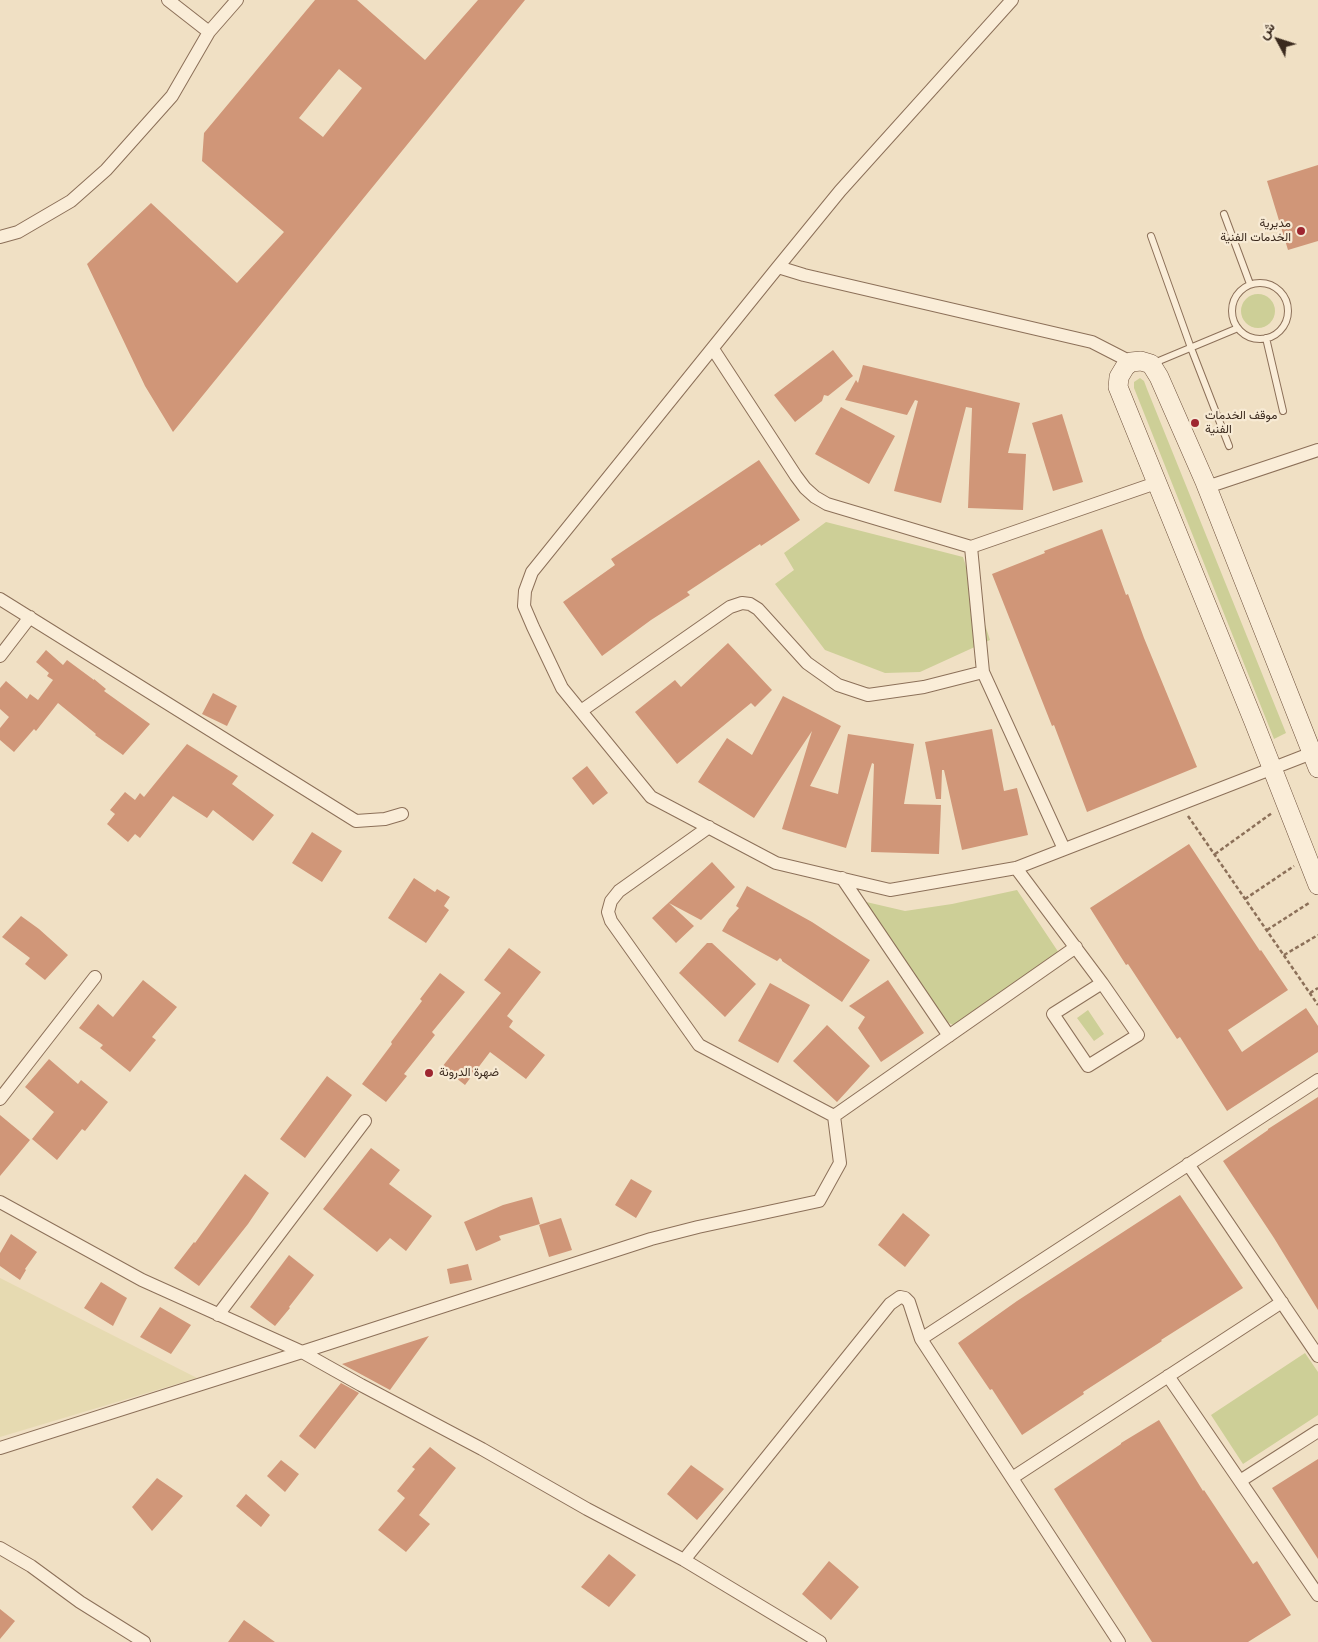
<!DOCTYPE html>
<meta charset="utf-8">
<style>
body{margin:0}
#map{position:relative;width:1318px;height:1642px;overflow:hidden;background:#f0e0c4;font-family:"Noto Serif",Vazirmatn,serif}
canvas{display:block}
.north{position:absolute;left:1253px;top:15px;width:50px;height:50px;-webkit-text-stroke:4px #f7ead4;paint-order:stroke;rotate:310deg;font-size:14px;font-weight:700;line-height:20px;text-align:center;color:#3b2a1e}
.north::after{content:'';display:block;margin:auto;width:18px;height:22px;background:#3b2a1e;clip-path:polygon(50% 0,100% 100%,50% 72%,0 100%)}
</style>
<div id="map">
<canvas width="1318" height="1642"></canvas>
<div class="north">ش</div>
</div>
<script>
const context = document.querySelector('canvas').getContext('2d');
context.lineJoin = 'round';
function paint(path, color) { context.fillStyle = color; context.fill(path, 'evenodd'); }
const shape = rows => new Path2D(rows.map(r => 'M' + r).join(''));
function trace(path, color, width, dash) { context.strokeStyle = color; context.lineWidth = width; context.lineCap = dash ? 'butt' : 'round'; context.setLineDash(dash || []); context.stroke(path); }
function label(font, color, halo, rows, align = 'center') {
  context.font = font + ' "Noto Serif",Vazirmatn,serif'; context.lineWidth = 4.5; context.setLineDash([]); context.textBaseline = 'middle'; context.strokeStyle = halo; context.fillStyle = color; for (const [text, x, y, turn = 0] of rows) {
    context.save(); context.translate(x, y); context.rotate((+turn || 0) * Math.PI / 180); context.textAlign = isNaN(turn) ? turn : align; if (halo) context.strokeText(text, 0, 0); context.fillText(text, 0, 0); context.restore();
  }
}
paint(shape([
 [0,1278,197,1378,0,1437]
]), '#e6dab1');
paint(shape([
 '1241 311a17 17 0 1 1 34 0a17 17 0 1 1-34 0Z',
 [1140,378,1144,381,1147,389,1286,733,1274,739,1134,388,1134,382],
 [826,522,963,557,990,640,920,672,885,673,825,650,775,584,794,570,784,553],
 [1017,890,1063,959,959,1028,947,1022,862,901,905,911,952,904],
 [1088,1010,1104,1034,1094,1041,1077,1018],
 [1305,1353,1318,1372,1318,1415,1243,1464,1211,1415]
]), '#cdcf97');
paint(shape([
 [315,0,357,0,425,60,478,0,525,0,173,432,145,386,87,264,151,203,237,283,284,232,202,161,204,133],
 [339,69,362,88,323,137,299,118],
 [1318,165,1318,241,1288,250,1267,181],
 [833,350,853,376,828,396,824,395,822,401,795,422,774,395],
 [863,365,1020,403,1008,453,1026,454,1023,510,968,508,972,408,966,407,941,503,894,491,918,401,915,400,907,415,845,400,856,380,858,383],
 [841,407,895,436,869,484,815,454],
 [1062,414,1083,482,1053,491,1032,423],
 [759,460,800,520,761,546,760,544,687,592,690,595,651,620,602,656,563,602,615,565,611,559],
 [1102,529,1126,595,1128,594,1144,638,1197,767,1087,812,1054,725,1052,726,992,574,1045,553,1044,551],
 [728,643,772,690,755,707,751,703,677,764,635,712,675,680,681,687],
 [46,650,63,665,67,660,94,680,94,679,106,689,104,691,150,724,123,755,95,735,96,734,58,703,36,731,34,729,14,752,0,740,0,728,9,717,0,709,0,688,6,681,27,699,30,694,38,700,53,680,47,676,49,673,36,662],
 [213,693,237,706,227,726,202,714],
 [783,696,841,726,810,786,838,794,848,734,914,744,904,804,941,805,939,854,871,852,874,764,872,763,846,848,782,829,812,731,754,818,698,782,727,738,752,755],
 [992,729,1004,791,1017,788,1028,835,962,850,944,770,942,770,941,799,936,799,925,742],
 [187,744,238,776,232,784,274,815,253,841,213,810,207,818,173,796,140,838,135,834,128,842,107,824,115,814,110,810,125,792,135,800,140,793,144,797],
 [587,766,608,793,593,805,572,778],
 [312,832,342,851,322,882,292,863],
 [1189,844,1260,951,1261,950,1288,990,1228,1030,1242,1052,1306,1008,1318,1026,1318,1052,1227,1111,1180,1037,1177,1039,1128,964,1126,965,1090,908],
 [712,862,735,887,701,920,669,903,694,926,676,943,652,918],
 [414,878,435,892,437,889,450,897,444,906,449,910,426,943,388,918],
 [747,886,812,922,870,960,842,1002,782,961,782,960,780,958,777,961,722,931,729,919,739,908,736,906],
 [21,916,39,929,68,955,45,980,25,964,30,958,2,937],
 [707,943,712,943,756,984,725,1017,679,973],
 [509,948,541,972,507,1016,513,1021,509,1027,545,1055,526,1079,490,1052,465,1085,442,1067,501,993,484,980],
 [440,973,465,992,432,1032,435,1035,404,1074,407,1076,386,1102,362,1084,392,1044,391,1042,422,1001,420,999],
 [143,980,177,1007,152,1037,156,1040,130,1072,100,1048,103,1045,79,1028,98,1004,113,1017],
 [888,980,924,1033,881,1062,858,1028,865,1017,849,1006],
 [770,983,810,1005,778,1063,738,1041],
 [827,1025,870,1066,837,1102,793,1061],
 [49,1059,78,1084,81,1080,108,1102,85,1131,82,1129,57,1160,32,1139,54,1112,25,1087],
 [327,1076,352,1095,305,1158,280,1139],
 [1318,1097,1318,1310,1274,1238,1223,1161,1268,1130,1268,1129],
 [0,1115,30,1140,0,1176],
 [371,1148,400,1170,389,1184,432,1216,406,1251,390,1238,377,1252,323,1209],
 [245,1174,269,1193,248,1224,199,1286,174,1268,194,1242,195,1243],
 [631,1179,652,1191,636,1218,615,1205],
 [1180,1195,1243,1288,1161,1340,1162,1341,1083,1392,1084,1394,1022,1435,992,1389,990,1390,958,1343,1017,1301],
 [532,1197,540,1224,499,1236,501,1240,476,1251,464,1222,503,1205],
 [903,1213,930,1235,905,1267,878,1245],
 [561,1218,572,1250,549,1257,539,1225],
 [11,1234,37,1252,25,1269,26,1270,20,1280,0,1266,0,1253],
 [289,1255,314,1275,289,1307,290,1308,275,1326,250,1307],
 [468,1264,472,1280,450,1284,447,1269],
 [101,1282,127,1298,113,1326,84,1308],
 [160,1307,191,1325,171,1354,140,1337],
 [429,1336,390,1390,342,1364],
 [341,1383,359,1393,315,1449,299,1436],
 [1159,1420,1203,1491,1204,1490,1253,1564,1257,1561,1291,1615,1248,1642,1152,1642,1054,1489,1121,1444,1121,1443],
 [430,1447,456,1468,419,1515,430,1524,406,1552,378,1530,405,1498,397,1491,415,1469,412,1467],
 [1318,1459,1318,1559,1272,1488],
 [281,1460,299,1474,285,1492,267,1476],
 [691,1465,724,1489,697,1520,667,1494],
 [157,1478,183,1496,152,1531,132,1507],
 [246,1494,270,1515,261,1527,236,1506],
 [609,1554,636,1575,609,1607,581,1587],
 [829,1561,859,1587,831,1620,802,1594],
 [0,1609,15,1621,0,1639],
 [244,1620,275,1642,228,1642]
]), '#d09678');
const lane = shape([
 [1224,214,1250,284],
 [1151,236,1191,348,1229,446],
 '1232 311a28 28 0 1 1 56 0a28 28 0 1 1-56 0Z',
 [1266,338,1283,411],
 [1154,363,1238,328]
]);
const street = shape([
 [168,0,209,32],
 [1012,0,840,191,778,267,804,275,1092,342,1131,362],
 [0,237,18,232,71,201,106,170,172,96,209,32,237,0],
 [778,267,532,572,525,591,524,606,533,627,562,688,651,797,776,863,890,890,1016,868,1312,753],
 [713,349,796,476,805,488,815,497,827,504,971,547,983,672],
 [1207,487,1318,450],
 [971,547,1156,483],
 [0,599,356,821,385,819,402,814],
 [0,656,30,617],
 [581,711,730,607,742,603,750,604,758,609,807,663,838,685,868,695,924,687,983,672,1064,849],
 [1016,868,1102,983,1138,1035,1088,1066,1053,1014,1102,983],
 [842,878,949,1036],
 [0,1099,95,977],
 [834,1116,1076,947],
 [1188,1164,1318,1356],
 [0,1202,142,1280,302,1352,651,1239,698,1227,819,1201,840,1163,834,1116,699,1045,611,921,608,912,611,901,619,891,709,827],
 [218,1315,365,1121],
 [1168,1376,1318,1595],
 [0,1448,302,1352,361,1385,482,1449,587,1509,684,1560,820,1642],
 [1012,1478,1282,1302],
 [1240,1481,1318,1431],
 [0,1548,31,1566,80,1602,144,1642],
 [684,1560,890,1304,900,1297,905,1298,909,1302,921,1339],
 [1119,1642,921,1339,1318,1080]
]);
const secondary = shape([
 [1318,768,1205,482,1159,377,1151,364,1141,361,1131,362,1125,367,1119,377,1118,387,1254,722,1318,885]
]);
trace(lane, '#8c7059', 8);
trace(street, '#8c7059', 14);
trace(secondary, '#6e513c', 20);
trace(shape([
 [1188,816,1318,1005],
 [1215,854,1272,813],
 [1245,899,1294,866],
 [1267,930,1309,903],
 [1284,955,1318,935],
 [1310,993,1318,988]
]), '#8c7059', 2.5, [4, 2.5]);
trace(lane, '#faedd8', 6);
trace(street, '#faedd8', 12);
trace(secondary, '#faedd8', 19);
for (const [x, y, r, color] of [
 [1301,231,5,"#9e2630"],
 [1195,423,5,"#9e2630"],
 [429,1073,5,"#9e2630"]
]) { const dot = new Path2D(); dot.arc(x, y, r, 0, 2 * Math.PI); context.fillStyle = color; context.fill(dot); trace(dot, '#f7ead4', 2); }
label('12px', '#3b2a1e', '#f7ead4', [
 ["مديرية",1291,224,"right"],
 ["الخدمات الفنية",1291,238,"right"],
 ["موقف الخدمات",1205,416],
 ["الفنية",1205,430],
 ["ضهرة الدرونة",439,1073]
], 'left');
</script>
